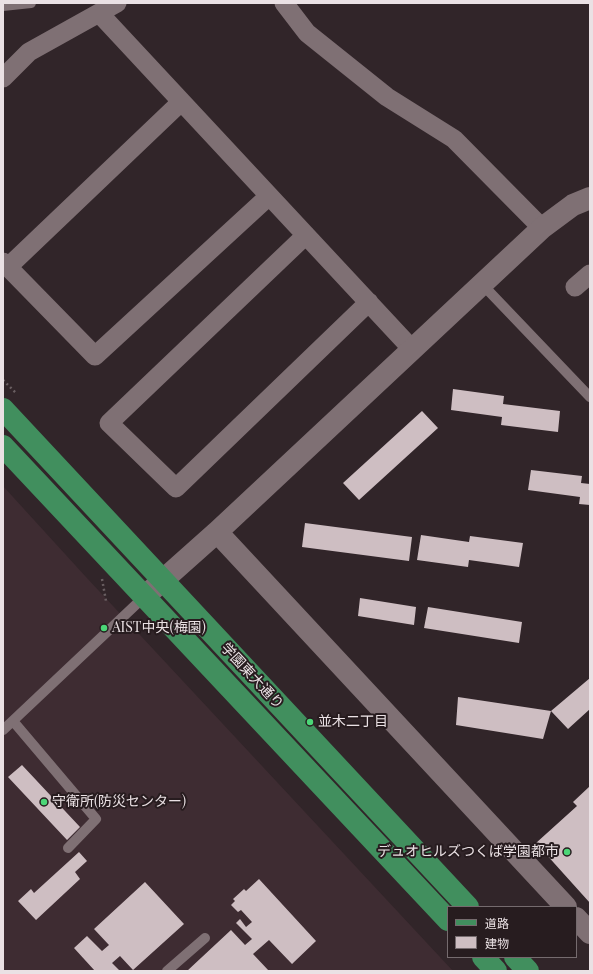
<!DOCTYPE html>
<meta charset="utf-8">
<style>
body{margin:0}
#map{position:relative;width:593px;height:974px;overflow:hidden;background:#312529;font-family:"Playfair Display","Noto Sans JP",serif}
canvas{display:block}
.frame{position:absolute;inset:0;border:4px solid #eae1e4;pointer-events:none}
.legend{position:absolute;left:447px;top:906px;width:130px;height:52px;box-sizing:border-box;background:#271c1f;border:1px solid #756b6e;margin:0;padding:5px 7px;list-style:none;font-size:12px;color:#eae1e4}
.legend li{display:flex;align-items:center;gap:8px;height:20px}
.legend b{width:20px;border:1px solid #756b6e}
</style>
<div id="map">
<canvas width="593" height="974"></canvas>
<div class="frame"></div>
<ul class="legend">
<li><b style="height:5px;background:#418f5e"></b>道路</li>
<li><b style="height:11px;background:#cebec2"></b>建物</li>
</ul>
</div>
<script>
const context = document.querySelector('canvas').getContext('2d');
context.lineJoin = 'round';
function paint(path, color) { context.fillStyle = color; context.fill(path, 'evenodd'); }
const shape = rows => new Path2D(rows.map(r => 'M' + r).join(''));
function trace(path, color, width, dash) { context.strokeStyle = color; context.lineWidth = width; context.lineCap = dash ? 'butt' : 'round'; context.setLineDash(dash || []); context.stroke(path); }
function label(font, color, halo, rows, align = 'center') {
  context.font = font + ' "Playfair Display","Noto Sans JP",serif'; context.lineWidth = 4; context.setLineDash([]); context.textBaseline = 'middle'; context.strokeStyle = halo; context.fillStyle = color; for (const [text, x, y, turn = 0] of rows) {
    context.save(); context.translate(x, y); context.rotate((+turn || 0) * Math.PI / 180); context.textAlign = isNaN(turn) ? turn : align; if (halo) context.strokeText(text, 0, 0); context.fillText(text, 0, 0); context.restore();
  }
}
paint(shape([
 [3,486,86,577,453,971,3,971]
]), '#3e2c32');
paint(shape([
 [453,389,504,396,503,404,560,411,558,432,501,425,502,417,451,410],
 [422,411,438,428,359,500,343,483],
 [531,470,582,476,581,483,590,484,590,505,579,504,580,497,528,490],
 [305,523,412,537,409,561,302,547],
 [421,535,469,542,470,536,523,543,519,567,469,560,468,567,417,560],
 [360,598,416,607,414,625,358,616],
 [428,607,522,622,519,643,424,628],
 [590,678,590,709,568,729,551,711],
 [458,697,551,711,543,739,456,725],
 [22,765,80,827,67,840,8,777],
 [590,786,590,903,536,843,577,806,573,802],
 [79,852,87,861,75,872,80,879,36,920,18,901,31,889,34,893],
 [259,879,316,941,292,964,269,940,253,954,269,971,187,971,231,930,245,945,252,939,236,923,240,919,246,927,252,922,241,910,238,912,231,905,235,901,233,899,244,889,246,891],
 [145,882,184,924,133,970,120,956,112,963,120,971,95,971,74,948,87,936,102,951,109,945,94,929]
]), '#cebec2');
trace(shape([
 [3,380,16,393],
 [102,579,106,601]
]), '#695e61', 2.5, [2, 3]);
trace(shape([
 [3,6,31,3],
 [481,283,590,397],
 [13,721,96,819,68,848],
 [3,730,144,597],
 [167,971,205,938]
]), '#7f7074', 10);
trace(shape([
 [284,3,307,33,387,97,454,139,542,228],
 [99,13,411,348],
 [3,78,29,52,117,3],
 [306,235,109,423,176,488,369,302],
 [3,262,95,356,269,196],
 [8,267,181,102],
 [575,287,590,274]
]), '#7f7074', 19);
trace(shape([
 [217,532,566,907],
 [144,597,217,532,542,228,573,205,590,198],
 [576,918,590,933]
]), '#7f7074', 22);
trace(shape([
 [3,409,468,907],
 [3,446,448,920],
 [483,957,496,971],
 [515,957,528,971]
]), '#418f5e', 22);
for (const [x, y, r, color] of [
 [104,628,4,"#4bd677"],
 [310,722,4,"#4bd677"],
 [44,802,4,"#4bd677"],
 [567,852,4,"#4bd677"]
]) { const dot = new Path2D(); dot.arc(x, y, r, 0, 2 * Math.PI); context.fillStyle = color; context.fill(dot); trace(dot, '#271c1f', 1.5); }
label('14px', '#eae1e4', '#271c1f', [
 ["AIST中央(梅園)",112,628],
 ["並木二丁目",318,722],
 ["守衛所(防災センター)",52,802],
 ["デュオヒルズつくば学園都市",559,852,"right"]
], 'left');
label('14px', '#eae1e4', '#271c1f', [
 ["学園東大通り",252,676,47]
]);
</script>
